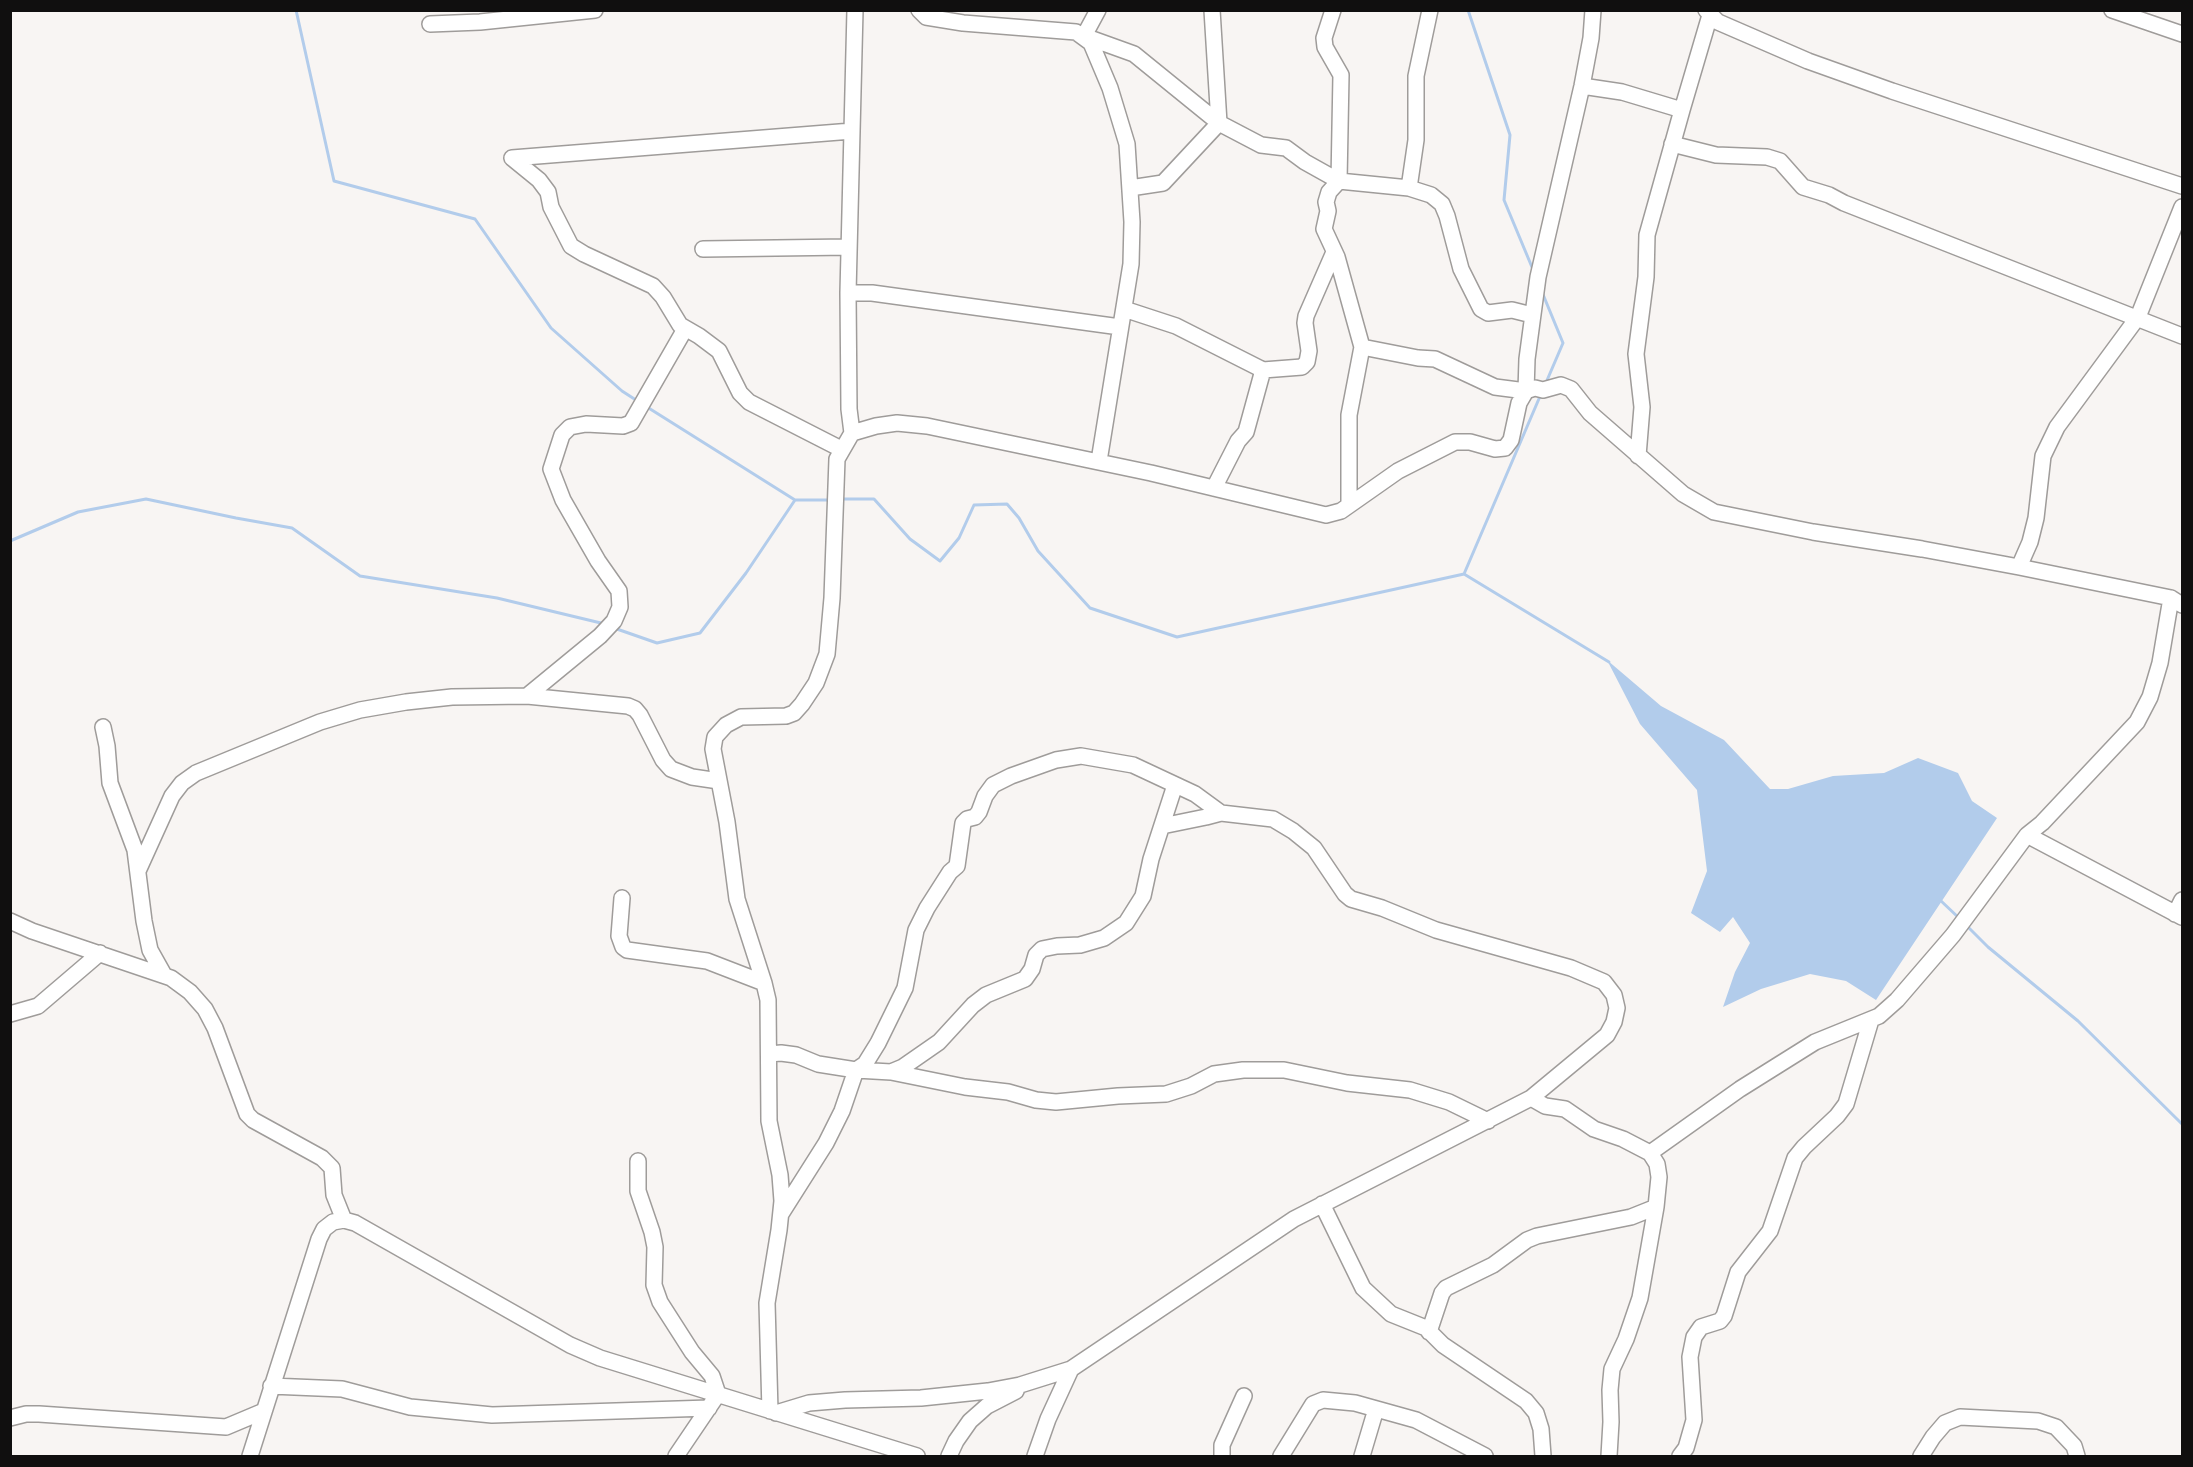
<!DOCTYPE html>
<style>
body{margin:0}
#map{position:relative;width:2193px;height:1467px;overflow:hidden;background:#f8f5f3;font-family:"Public Sans",sans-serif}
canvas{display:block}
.frame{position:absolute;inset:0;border:12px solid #100f0f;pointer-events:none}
</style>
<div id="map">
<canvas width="2193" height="1467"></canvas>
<div class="frame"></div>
</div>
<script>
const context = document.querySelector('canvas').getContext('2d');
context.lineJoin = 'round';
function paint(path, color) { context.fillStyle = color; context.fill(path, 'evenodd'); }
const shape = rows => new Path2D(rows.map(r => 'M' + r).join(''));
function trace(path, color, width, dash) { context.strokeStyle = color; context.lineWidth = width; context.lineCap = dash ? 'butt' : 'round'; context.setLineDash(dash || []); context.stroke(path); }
paint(shape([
 [1607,660,1661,706,1724,740,1770,789,1788,789,1833,776,1884,773,1918,758,1958,773,1972,801,1997,818,1876,1000,1846,981,1810,974,1761,989,1723,1007,1735,972,1750,943,1733,917,1720,932,1691,913,1707,871,1697,790,1640,724]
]), '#b2cceb');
trace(shape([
 [296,10,334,181,475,219,551,328,622,391,639,402],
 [1468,10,1510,135,1504,200,1534,272],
 [1542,292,1563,343,1545,385],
 [647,407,795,500],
 [842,499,874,499,910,539,940,561,959,538,974,505,1007,504,1019,518,1038,551,1090,608,1177,637,1464,574,1609,662],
 [10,541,78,512,146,499,236,518,292,528,360,576,497,598,605,624],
 [1464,574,1541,394],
 [614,628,657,643,700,633,746,573,795,500,832,500],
 [1940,900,1959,918],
 [1966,925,1988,947,2078,1021,2182,1124]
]), '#b2cceb', 3);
const minor = shape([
 [855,10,848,293,849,409,852,433,876,426,897,423,927,426,1151,473,1326,515,1341,511,1398,471,1455,442,1470,442,1495,449,1505,448,1511,440,1519,403,1526,391,1535,388,1543,390,1561,385,1571,389,1590,413,1683,494,1714,512,1813,532,1922,549,2019,567,2171,598,2182,605],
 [919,10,926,17,963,23,1076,32,1091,43,1110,88,1127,144,1132,222,1131,264,1099,461],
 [1098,10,1084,36,1134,54,1219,123,1261,145,1286,148,1305,162,1339,181,1409,188,1431,195,1442,204,1447,216,1461,269,1481,309,1488,313,1512,310,1532,315],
 [1333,10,1324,38,1325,47,1341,75,1339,181,1329,192,1326,202,1328,211,1324,229,1337,257,1362,347,1349,415,1349,505],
 [1706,10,1718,22,1808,61,1892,91,2182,186],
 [2112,10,2182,34],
 [430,24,480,22,595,10],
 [1582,86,1622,92,1682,110,1710,15],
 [1672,144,1716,155,1767,157,1780,161,1803,187,1829,195,1844,203,2182,336],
 [512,158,539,180,548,192,551,207,571,246,584,254,653,286,663,297,680,325,699,336,719,351,740,393,749,402,841,449],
 [512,158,852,131],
 [1130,188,1163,183,1219,123,1212,10],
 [1409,188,1416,140,1416,76,1430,10],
 [703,249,849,247],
 [848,293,872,293,1120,327],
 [1124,309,1176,326,1263,370],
 [1362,347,1418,358,1435,359,1495,387,1526,391,1527,359,1538,277,1582,86,1591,38,1593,10],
 [1638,456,1642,407,1636,354,1646,277,1647,235,1682,110],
 [1214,488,1238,441,1246,432,1263,370,1302,367,1307,362,1309,351,1305,323,1306,316,1334,252],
 [2019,567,2030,542,2036,518,2043,456,2057,427,2138,317,2182,207],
 [527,696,600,636,614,621,620,607,619,591,598,561,563,500,551,469,562,435,570,427,586,424,623,426,631,423,685,329],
 [103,727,107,746,110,783,135,850,144,921,150,950,164,975],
 [1162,826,1206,817,1221,813],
 [2027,835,2042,823,2137,722,2150,697,2160,663,2171,598],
 [138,871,172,796,182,783,196,773,320,722,360,710,406,702,452,697,527,696,628,706,635,709,640,715,663,760,671,769,692,777,719,781],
 [622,898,619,936,623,947,627,950,707,961,764,983],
 [2175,914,2182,900],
 [10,921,32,931,171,978,190,992,205,1009,215,1028,247,1114,253,1120,322,1158,332,1168,334,1195,344,1220],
 [10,1014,38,1006,100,953],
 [769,1054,781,1053,796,1055,818,1064,856,1070,891,1072,903,1067,939,1042,973,1005,986,995,1025,979,1032,969,1036,955,1042,949,1057,946,1080,945,1104,938,1126,923,1143,896,1151,859,1175,785],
 [891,1072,965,1087,1008,1092,1036,1100,1056,1102,1118,1096,1166,1094,1191,1086,1214,1074,1243,1070,1284,1070,1347,1083,1410,1090,1449,1102,1488,1121],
 [638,1161,638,1191,652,1232,655,1247,654,1285,660,1302,692,1352,712,1376,718,1394,676,1456],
 [1322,1204,1363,1288,1391,1314,1426,1328,1443,1345,1526,1401,1536,1413,1541,1429,1543,1456],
 [781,1214,826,1143,842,1111,856,1070,865,1064,878,1043,905,988,916,930,927,908,950,872,957,866,963,823,967,819,975,817,979,812,985,796,993,785,1011,776,1056,760,1081,756,1133,765,1195,794,1221,813,1273,819,1293,831,1314,848,1345,894,1351,899,1382,908,1436,930,1571,968,1604,982,1614,995,1617,1008,1614,1022,1607,1035,1531,1098],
 [1429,1332,1442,1293,1446,1288,1493,1265,1527,1240,1537,1236,1631,1217,1656,1207],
 [271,1386,342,1389,410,1407,492,1415,709,1408],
 [770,1411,767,1303,779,1230,782,1201,780,1175,769,1121,768,1000,764,983,737,899,727,822,713,749,715,737,726,725,741,717,786,716,794,713,802,704,816,683,827,654,832,598,837,459,852,433],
 [776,1413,809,1403,845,1400,921,1398,988,1391,1020,1385,1071,1369,1294,1219,1531,1098,1545,1106,1565,1109,1594,1129,1623,1139,1650,1153,1740,1089,1815,1042,1879,1016,1897,1000,1953,935,2027,835,2182,917],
 [10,1418,26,1414,39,1414,226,1427,264,1411],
 [250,1456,319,1239,324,1229,333,1222,344,1220,355,1223,570,1345,600,1358,917,1456],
 [949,1456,956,1441,970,1421,987,1406,1016,1391],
 [1035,1456,1048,1419,1071,1369],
 [1222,1456,1222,1445,1244,1396],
 [1281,1456,1313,1404,1323,1400,1355,1403,1416,1420,1485,1456],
 [1362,1456,1376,1409],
 [1609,1456,1611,1422,1610,1390,1612,1369,1626,1339,1640,1298,1656,1207,1659,1177,1657,1164,1650,1153],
 [1680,1456,1686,1448,1694,1420,1690,1357,1694,1337,1701,1327,1720,1321,1724,1316,1738,1272,1770,1231,1795,1158,1804,1147,1837,1116,1846,1104,1871,1020],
 [1921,1456,1933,1437,1945,1423,1960,1417,2038,1421,2056,1427,2074,1446,2077,1456]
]);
trace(minor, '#9f9c9a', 18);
trace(minor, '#fff', 15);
</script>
